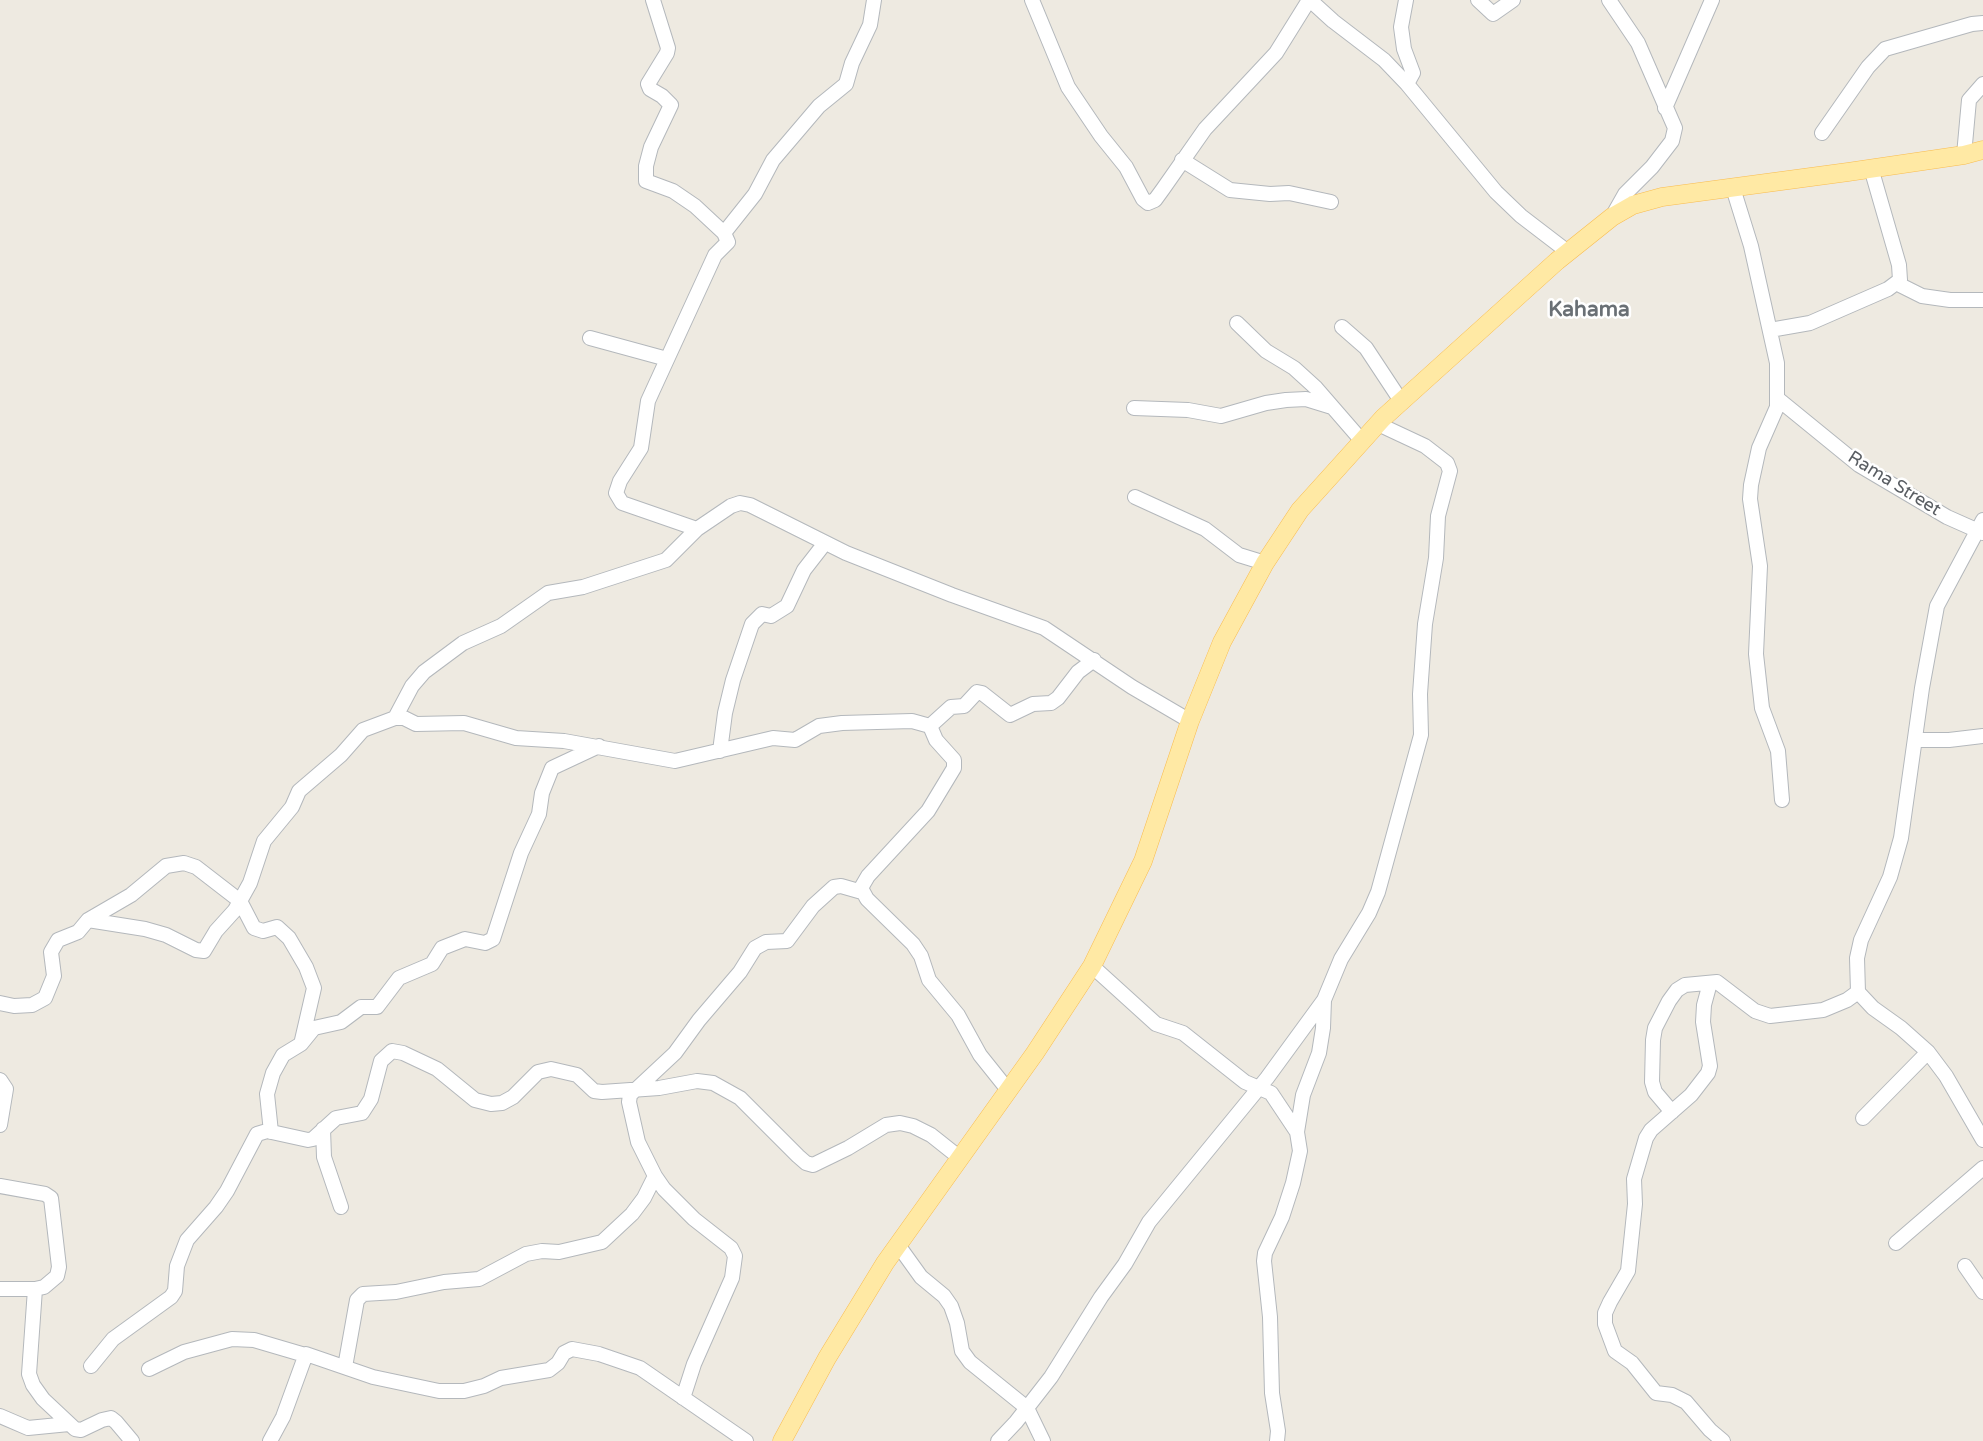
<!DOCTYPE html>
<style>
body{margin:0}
canvas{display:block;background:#eeeae1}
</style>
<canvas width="1983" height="1441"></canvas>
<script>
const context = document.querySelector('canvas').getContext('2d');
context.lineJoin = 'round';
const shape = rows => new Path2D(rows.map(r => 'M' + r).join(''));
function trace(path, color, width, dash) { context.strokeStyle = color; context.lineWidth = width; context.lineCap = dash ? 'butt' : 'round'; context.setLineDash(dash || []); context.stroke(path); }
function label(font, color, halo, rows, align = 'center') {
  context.font = font + ' "Varela Round",sans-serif'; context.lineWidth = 5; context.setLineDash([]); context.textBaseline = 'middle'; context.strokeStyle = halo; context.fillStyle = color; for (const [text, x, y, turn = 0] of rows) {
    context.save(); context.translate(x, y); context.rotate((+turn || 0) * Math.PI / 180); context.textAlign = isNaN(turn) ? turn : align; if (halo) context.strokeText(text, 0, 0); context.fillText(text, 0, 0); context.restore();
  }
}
const minor = shape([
 [653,0,668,48,667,53,648,84,650,89,662,96,671,105,651,147,646,166,646,181,673,191,695,206,724,233,728,242,715,255,653,390,648,401,641,448,620,481,616,493,622,503,697,529],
 [1032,0,1068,87,1101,136,1126,167,1143,199,1148,203,1155,200,1163,189,1205,129,1276,53,1309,0],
 [1310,0,1333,21,1384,60,1407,84,1496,192,1521,216,1568,252],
 [1406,0,1401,27,1404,49,1413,73,1407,84],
 [1478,0,1493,14,1513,0],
 [1609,0,1638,43,1675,128,1672,141,1652,167,1625,194,1612,217],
 [1665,108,1712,0],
 [1822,133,1868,67,1885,49,1972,24,1983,23],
 [1964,155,1969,100,1983,84],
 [1182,160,1230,190,1270,194,1289,193,1331,202],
 [1733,188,1751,246,1777,363,1777,407,1759,448,1751,485,1750,499,1760,566,1756,654,1762,708,1778,751,1782,800],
 [724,233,755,194,773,160,819,106,846,84,852,63,870,25,874,0],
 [1898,284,1922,296,1950,300,1983,300],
 [1237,323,1266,351,1294,368,1316,388,1362,441],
 [1342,327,1366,348,1401,401],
 [1770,330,1810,323,1888,289,1900,280,1899,265,1871,168],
 [590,338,667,359],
 [1778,399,1859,465,1947,517,1983,533],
 [1134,408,1188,410,1221,416,1266,403,1286,400,1306,399,1332,407],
 [1135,497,1205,529,1239,555,1265,563],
 [395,718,404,718,416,724,464,723,516,738,564,741,675,761,773,738,795,740,819,726,842,723,912,721,930,726,951,707,964,706,977,692,982,693,1010,715,1033,704,1051,703,1058,698,1078,672,1094,660],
 [930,726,936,740,954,760,954,768,928,811,868,876,861,888,867,899,913,944,921,956,929,980,958,1015,980,1055,1008,1090],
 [1915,740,1949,740,1983,736],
 [720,751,725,713,733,680,752,624,762,614,771,616,787,606,804,570,825,543],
 [88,920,145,929,166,935,196,950,204,951,216,931,235,910,250,883,264,841,292,807,299,791,341,755,363,730,395,718,412,686,424,672,463,643,501,626,548,593,583,587,666,560,697,529,731,506,740,503,750,505,846,553,952,595,1044,628,1132,687,1190,721],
 [1092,966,1156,1024,1183,1033,1245,1082,1271,1093,1297,1132,1300,1151,1293,1183,1282,1217,1265,1253,1264,1261,1270,1317,1272,1393,1278,1431,1277,1441],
 [1710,983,1704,1005,1703,1022,1710,1066,1708,1073,1691,1095,1651,1130,1646,1138,1634,1179,1635,1204,1628,1271,1610,1302,1605,1313,1605,1324,1615,1351,1632,1363,1656,1393,1672,1395,1686,1402,1710,1430,1723,1441],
 [1858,992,1873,1008,1901,1028,1928,1052,1946,1076,1983,1140],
 [0,1003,14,1006,32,1005,45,998,54,976,51,952,58,940,78,932,88,920,131,895,166,866,184,863,196,867,240,901,254,928,263,931,277,927,289,938,306,967,314,988,302,1040],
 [0,1080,6,1089,0,1125],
 [1672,1112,1655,1092,1652,1082,1653,1040,1655,1028,1669,1001,1677,990,1685,985,1717,982,1755,1011,1770,1016,1823,1010,1847,1000,1858,992,1857,958,1861,940,1890,877,1901,838,1922,688,1937,606,1983,520],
 [1863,1118,1928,1052],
 [323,1129,324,1157,341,1207],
 [271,1132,267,1094,273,1073,283,1055,301,1044,314,1028,341,1022,361,1007,377,1007,399,978,432,964,442,948,465,939,485,943,493,939,521,853,539,814,542,793,552,768,599,746],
 [1297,1132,1303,1095,1319,1053,1323,1028,1324,1000,1341,959,1369,913,1378,892,1421,735,1420,694,1425,624,1436,558,1438,516,1450,471,1447,463,1425,446,1378,424],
 [0,1186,45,1194,51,1198,59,1267,57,1276,44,1287,35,1289,0,1289],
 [1896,1243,1983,1168],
 [898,1245,921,1277,944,1296,951,1306,957,1323,962,1351,970,1362,1027,1408,1043,1441],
 [1965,1266,1983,1292],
 [35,1289,29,1374,33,1385,43,1399,75,1429,81,1430,102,1420,111,1418,116,1422,132,1441],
 [91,1366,113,1339,171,1297,175,1291,177,1266,187,1240,216,1207,227,1191,257,1134,267,1131,308,1140,313,1139,336,1118,362,1113,371,1099,381,1061,392,1051,403,1053,437,1069,475,1100,491,1104,502,1103,513,1097,538,1072,551,1069,577,1075,594,1091,602,1092,659,1088,697,1081,713,1083,740,1098,798,1156,806,1163,813,1165,848,1148,886,1125,900,1123,913,1126,931,1135,960,1158],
 [345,1367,357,1300,363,1294,396,1292,444,1282,479,1279,526,1254,542,1251,559,1252,602,1242,632,1214,644,1198,655,1176],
 [149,1369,184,1352,232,1339,254,1340,305,1355],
 [683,1398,694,1364,732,1278,735,1256,731,1248,694,1219,664,1189,655,1176,638,1142,629,1102,630,1095,675,1053,699,1020,740,972,755,948,766,942,787,941,813,906,834,887,841,886,862,892],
 [0,1416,28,1428,69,1424],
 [270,1441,283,1417,306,1354,373,1377,439,1391,464,1391,484,1386,501,1378,549,1370,558,1363,564,1353,572,1349,599,1354,640,1368,746,1441],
 [998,1441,1016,1422,1051,1377,1101,1297,1125,1264,1149,1222,1267,1078,1324,1000]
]);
const major = shape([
 [782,1441,827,1358,885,1263,1035,1053,1092,966,1143,861,1190,721,1222,642,1265,563,1300,510,1383,418,1557,261,1612,217,1633,205,1662,197,1848,172,1964,155,1983,150]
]);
trace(minor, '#b4b8bc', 16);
trace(major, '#f9bc4f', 19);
trace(minor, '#fff', 14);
trace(major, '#ffe9a4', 18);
label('18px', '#5a5e63', '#fff', [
 ["Rama Street",1894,484,32]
]);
label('bold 21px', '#6a7075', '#fff', [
 ["Kahama",1589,310]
]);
</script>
